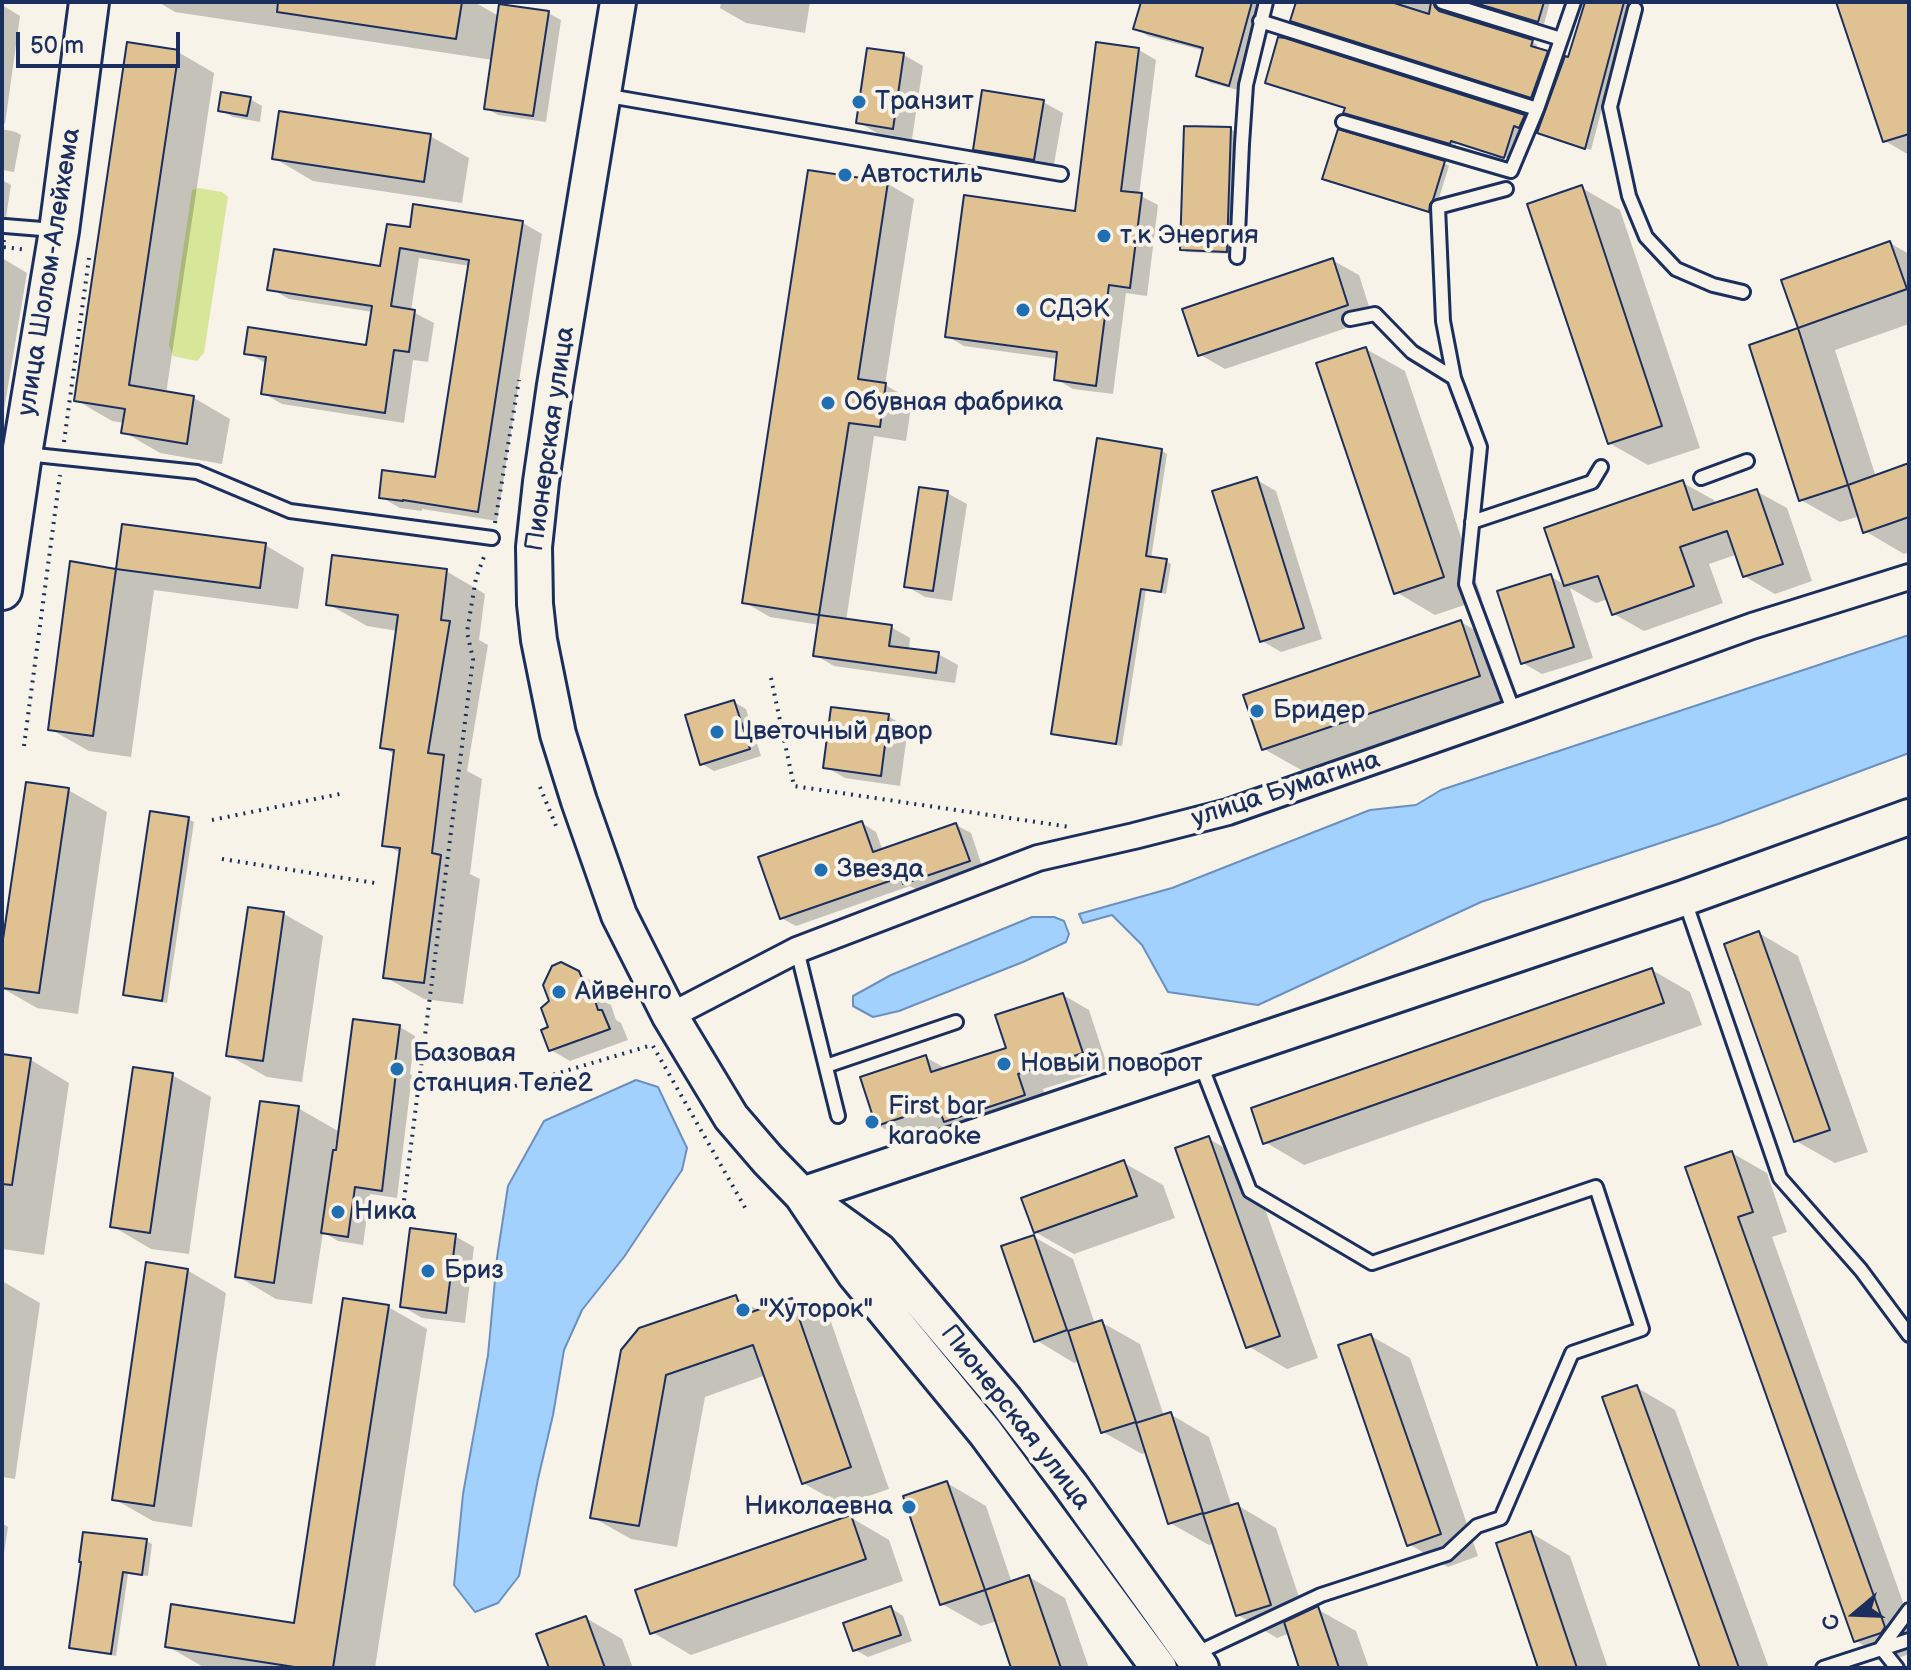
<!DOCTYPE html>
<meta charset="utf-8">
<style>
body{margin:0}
#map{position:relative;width:1911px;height:1670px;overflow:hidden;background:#f7f3e8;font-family:"Balsamiq Sans",sans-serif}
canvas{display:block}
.frame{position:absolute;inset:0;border:4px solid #1b2f5e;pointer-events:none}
.north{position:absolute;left:1815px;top:1574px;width:80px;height:80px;-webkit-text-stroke:6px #f7f3e8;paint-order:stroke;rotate:251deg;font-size:22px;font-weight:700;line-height:32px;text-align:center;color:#1b2f5e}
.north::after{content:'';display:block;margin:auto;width:28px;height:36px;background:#1b2f5e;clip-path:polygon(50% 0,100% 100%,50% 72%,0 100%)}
.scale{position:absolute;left:16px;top:32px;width:164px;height:36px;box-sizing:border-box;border:4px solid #1b2f5e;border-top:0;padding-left:10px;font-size:24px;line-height:28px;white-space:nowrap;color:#1b2f5e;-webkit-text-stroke:6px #f7f3e8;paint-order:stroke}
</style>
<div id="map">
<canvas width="1911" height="1670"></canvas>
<div class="frame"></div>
<div class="north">С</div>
<div class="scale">50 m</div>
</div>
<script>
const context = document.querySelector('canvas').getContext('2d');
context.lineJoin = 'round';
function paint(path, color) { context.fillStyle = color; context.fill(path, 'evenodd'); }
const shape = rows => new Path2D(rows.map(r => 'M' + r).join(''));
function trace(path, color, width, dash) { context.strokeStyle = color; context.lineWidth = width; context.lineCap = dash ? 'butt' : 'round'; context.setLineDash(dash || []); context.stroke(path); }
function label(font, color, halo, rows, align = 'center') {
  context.font = font + ' "Balsamiq Sans",sans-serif'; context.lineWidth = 8; context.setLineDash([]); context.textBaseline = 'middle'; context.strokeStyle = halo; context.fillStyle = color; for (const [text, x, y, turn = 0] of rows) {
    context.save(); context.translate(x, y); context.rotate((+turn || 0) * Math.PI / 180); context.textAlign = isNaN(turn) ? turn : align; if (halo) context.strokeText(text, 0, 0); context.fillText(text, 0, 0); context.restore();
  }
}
paint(shape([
 [199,188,222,192,228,197,204,353,197,361,173,356,169,345,192,190]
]), '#d7e699');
const water = shape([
 [1909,635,1909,753,1718,824,1481,902,1258,1005,1168,992,1142,945,1112,915,1083,923,1079,914,1172,888,1370,810,1416,805,1441,790,1909,635],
 [1032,917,1054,917,1064,921,1069,934,1066,942,1023,962,899,1011,873,1017,853,1006,853,996,891,975,1032,917],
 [636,1080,658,1087,687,1148,682,1170,624,1257,582,1310,564,1350,553,1415,538,1479,519,1576,498,1603,475,1612,454,1585,463,1494,488,1355,497,1258,508,1186,544,1121,636,1080]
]);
paint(water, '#a2d1fe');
trace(water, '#6c90be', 2);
paint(shape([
 [158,2,474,2,499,16,548,13,561,20,546,122,498,115,486,108,493,60,175,12],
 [721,2,810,2,805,33,746,23,720,8],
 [1143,2,1266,2,1242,91,1211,83,1198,75,1205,51,1148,36,1136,28],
 [1298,2,1439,2,1440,13,1532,41,1537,45,1536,49,1552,56,1537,99,1298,23],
 [1473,2,1550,2,1544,24],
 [1588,2,1630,2,1591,150,1539,132,1570,60],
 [1839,2,1909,2,1909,155,1885,141],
 [2,5,20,16,5,124,2,123],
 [1139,50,1156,60,1139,195,1158,205,1147,296,1126,293,1113,394,1073,389,1056,379,1058,359,964,346,947,336,1076,213],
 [178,52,214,73,166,394,194,398,230,419,222,464,160,453,124,432,125,423,112,421,76,400],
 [904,55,923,66,912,139,877,133,858,122],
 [250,99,262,106,260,122,233,117,220,110],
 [1043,102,1063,113,1053,170,995,160,975,149],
 [1346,112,1524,116,1529,120,1525,130,1519,128,1510,159,1456,143,1456,145,1351,115],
 [2,129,16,132,21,135,14,172,2,170],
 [1231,129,1236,133,1232,254,1187,252,1182,249],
 [430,136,469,158,462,203,313,181,274,158],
 [1444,163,1449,166,1434,214,1330,181],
 [2,180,11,185,5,224,2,224],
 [888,184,914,199,885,385,912,400,906,441,874,436,846,621,891,627,910,638,909,650,938,654,958,665,955,683,834,666,815,655,820,625,770,617,744,602],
 [1582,188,1620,210,1700,448,1648,465,1609,443],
 [523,223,542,234,497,521,422,509,422,511,400,508,381,497,437,479,470,266,419,258,411,311,434,323,428,362,413,360,404,423,282,404,263,393,267,364,246,352,368,347,373,312,289,299,270,288,382,268,411,229],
 [1890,243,1909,254,1909,324,1835,350,1876,477,1909,465,1909,552,1904,554,1865,531,1860,516,1840,522,1801,500,1752,346,1800,330,1783,281],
 [2,258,27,273,2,422],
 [1332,260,1359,275,1373,319,1225,369,1199,354],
 [1366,349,1405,371,1482,599,1435,615,1396,592],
 [1162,451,1167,454,1151,559,1166,561,1171,564,1166,594,1146,590,1122,746,1058,736,1053,733],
 [1257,480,1276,491,1322,639,1281,652,1262,641],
 [1683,483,1714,500,1715,505,1756,491,1787,508,1812,581,1775,594,1744,576,1737,555,1735,555,1709,564,1723,603,1644,631,1614,614,1608,599,1596,603,1570,588,1593,658,1542,674,1523,663,1550,576,1565,585],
 [947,493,967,504,952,601,925,597,906,586],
 [123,526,265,545,304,568,298,609,154,590,131,757,89,751,50,729,72,564,118,571],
 [446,571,485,594,479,640,488,645,467,771,482,779,470,874,480,879,463,1004,424,999,385,977,402,854,385,844,396,755,382,747,398,631,367,626,328,604],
 [1461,622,1500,645,1518,698,1303,771,1264,749],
 [734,702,746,709,761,756,714,771,702,764],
 [888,716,908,728,900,786,845,778,826,767],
 [68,790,107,812,78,1014,37,1008,2,988,2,960],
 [188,819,194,822,167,1003,131,997,125,994],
 [862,823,876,832,883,851,956,825,971,833,983,869,919,891,910,886,796,926,781,918],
 [249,909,284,914,323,936,302,1082,267,1077,228,1055],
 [1759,933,1798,956,1868,1152,1835,1163,1796,1141],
 [1652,970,1690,992,1702,1025,1304,1165,1265,1142],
 [578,973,598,985,605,1002,611,1005,616,1020,621,1023,628,1040,570,1061,551,1050,550,1028],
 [1063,995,1089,1010,1108,1068,1043,1089,1050,1110,972,1136,952,1124,904,1140,878,1125,925,1057,947,1069,1008,1049],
 [355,1021,400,1027,415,1036,410,1074,412,1075,397,1198,370,1194,363,1245,338,1241,323,1232,312,1304,276,1299,237,1276,298,1108,338,1131,334,1152,338,1153],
 [2,1056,31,1060,69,1083,44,1255,2,1249],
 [172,1075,211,1097,189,1254,151,1249,112,1226],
 [1209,1139,1248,1161,1318,1358,1287,1369,1248,1346],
 [1732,1153,1767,1173,1787,1232,1772,1237,1909,1619,1909,1654,1891,1661,1856,1641,1687,1169],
 [1124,1163,1163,1185,1175,1218,1074,1254,1035,1232],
 [455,1236,474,1247,465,1323,422,1318,402,1306],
 [1034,1237,1073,1259,1095,1324,1101,1322,1140,1344,1164,1416,1170,1414,1209,1437,1232,1507,1237,1505,1276,1528,1305,1615,1317,1609,1356,1631,1369,1668,1301,1668,1290,1633,1277,1638,1238,1615,1215,1543,1209,1545,1170,1523,1148,1452,1142,1454,1103,1432,1080,1361,1074,1363,1036,1340],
 [187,1270,226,1293,192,1527,153,1521,114,1499],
 [2,1281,40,1303,15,1479,2,1477],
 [735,1297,760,1311,792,1300,831,1322,889,1489,842,1505,803,1483,766,1375,705,1397,677,1547,631,1539,592,1517,623,1351],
 [388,1307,427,1329,375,1668,205,1668,167,1646,295,1625],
 [1371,1336,1410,1358,1478,1556,1448,1567,1409,1544],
 [1636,1387,1675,1410,1769,1668,1702,1668],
 [947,1483,986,1506,1012,1583,1029,1577,1065,1598,1089,1668,1014,1668,997,1621,981,1626,942,1604],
 [850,1517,889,1540,903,1581,691,1655,652,1632],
 [2,1523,8,1527,2,1567],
 [1531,1533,1570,1556,1608,1668,1540,1668],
 [146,1541,152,1544,148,1576,128,1574,116,1656,77,1650,71,1647,83,1562],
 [891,1608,903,1616,912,1641,868,1657,855,1650],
 [586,1618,622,1639,633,1668,551,1668]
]), '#0003');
const building = shape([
 [278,2,462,2,456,39,277,12,278,2],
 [1141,2,1252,2,1229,86,1196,76,1203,48,1133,29,1141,2],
 [1296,2,1391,2,1429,14,1431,2,1433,2,1435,7,1439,11,1533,40,1531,46,1548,51,1531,98,1290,21,1296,2],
 [1472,2,1544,2,1538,22,1472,2],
 [1585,2,1624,2,1585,149,1537,133,1565,56,1568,57,1585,2],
 [1836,2,1909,2,1909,134,1883,142,1836,2],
 [499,4,549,11,533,116,484,109,499,4],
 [1278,37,1285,38,1525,115,1519,128,1514,126,1504,158,1451,141,1450,144,1343,113,1345,108,1265,83,1278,37],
 [127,42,179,50,129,385,194,396,187,444,121,433,125,409,74,401,127,42],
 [1096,42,1139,48,1121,191,1142,193,1130,288,1109,285,1096,386,1054,380,1057,352,945,337,964,195,1075,211,1096,42],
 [867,48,904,53,893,129,856,123,867,48],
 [982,90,1044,100,1034,160,973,150,982,90],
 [221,92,251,97,247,116,218,111,221,92],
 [279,111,431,134,424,182,272,159,279,111],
 [1184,126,1231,127,1227,252,1180,250,1184,126],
 [1338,129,1445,161,1433,200,1430,204,1429,212,1322,179,1338,129],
 [808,170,888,182,858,379,886,383,880,427,849,423,819,615,742,603,808,170],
 [1582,185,1662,426,1608,444,1527,204,1582,185],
 [413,204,523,221,478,512,403,500,403,501,379,498,382,470,435,477,469,260,400,248,391,306,415,310,409,352,394,350,385,413,261,394,266,357,244,354,248,327,366,345,372,306,267,290,274,249,380,266,387,224,410,227,413,204],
 [1890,241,1907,289,1798,328,1781,280,1890,241],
 [1333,258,1348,305,1198,356,1182,309,1333,258],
 [1798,328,1848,485,1799,501,1749,345,1798,328],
 [1366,347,1444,577,1394,594,1316,363,1366,347],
 [1097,438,1162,449,1146,556,1167,559,1161,592,1141,589,1116,744,1051,734,1097,438],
 [1909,463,1909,517,1863,533,1848,485,1909,463],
 [1257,477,1304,628,1260,642,1212,491,1257,477],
 [1683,480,1693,510,1757,489,1783,564,1743,577,1727,531,1680,547,1694,586,1612,615,1598,576,1564,586,1544,528,1683,480],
 [919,487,948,491,933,591,904,587,919,487],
 [122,524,266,543,260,588,116,569,122,524],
 [332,555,447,569,441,620,450,621,428,753,444,755,432,853,441,855,424,983,383,978,400,848,382,846,394,750,380,748,398,615,326,605,332,555],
 [70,561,116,569,93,736,48,730,70,561],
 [1551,574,1574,647,1521,664,1497,591,1551,574],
 [819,615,892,625,889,646,939,652,936,673,813,656,819,615],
 [1461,620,1480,676,1262,750,1243,695,1461,620],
 [734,700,750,749,700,765,685,715,734,700],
 [831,707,889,714,881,776,823,768,831,707],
 [26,782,69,788,39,993,2,988,2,946,26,782],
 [150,811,189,817,162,1001,123,995,150,811],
 [862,821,873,852,956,823,970,861,903,884,901,877,780,919,758,857,862,821],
 [248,907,284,912,263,1061,226,1056,248,907],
 [1759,931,1830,1130,1794,1142,1724,944,1759,931],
 [561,962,579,971,587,990,592,991,598,1010,602,1010,610,1029,549,1051,541,1030,548,1027,541,1008,549,1001,543,985,552,966,561,962],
 [1652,968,1664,1003,1263,1144,1251,1108,1652,968],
 [1063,993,1083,1053,1018,1074,1025,1095,944,1122,938,1106,876,1126,860,1077,926,1055,931,1072,1006,1048,995,1015,1063,993],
 [353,1019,400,1025,395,1064,397,1064,382,1191,355,1187,348,1237,321,1233,333,1150,336,1150,353,1019],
 [2,1054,31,1058,12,1185,2,1184,2,1054],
 [133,1067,173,1073,150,1233,110,1227,133,1067],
 [260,1101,299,1106,274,1283,235,1277,260,1101],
 [1209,1136,1280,1336,1246,1348,1175,1148,1209,1136],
 [1732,1151,1753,1212,1738,1217,1885,1627,1881,1633,1854,1642,1685,1167,1732,1151],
 [1124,1160,1137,1196,1034,1233,1021,1198,1124,1160],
 [410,1228,456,1234,446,1313,400,1307,410,1228],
 [1034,1235,1067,1330,1034,1342,1001,1246,1034,1235],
 [146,1262,188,1269,154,1506,112,1500,146,1262],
 [736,1295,743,1315,792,1298,851,1467,802,1484,753,1345,666,1375,639,1526,590,1518,621,1350,639,1328,736,1295],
 [343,1298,389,1305,333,1668,301,1668,165,1647,171,1604,294,1623,343,1298],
 [1102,1320,1136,1422,1101,1433,1068,1331,1102,1320],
 [1371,1334,1441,1534,1407,1546,1338,1345,1371,1334],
 [1637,1385,1739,1668,1700,1668,1602,1397,1637,1385],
 [1171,1412,1203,1513,1168,1524,1136,1423,1171,1412],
 [947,1481,985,1590,940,1605,903,1496,947,1481],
 [1238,1503,1271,1605,1236,1616,1203,1514,1238,1503],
 [851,1515,866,1559,650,1634,635,1590,851,1515],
 [1531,1531,1577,1668,1538,1668,1496,1543,1531,1531],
 [83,1532,147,1539,142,1575,123,1572,111,1654,69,1648,81,1562,79,1562,83,1532],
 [1029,1575,1061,1668,1011,1668,985,1590,1029,1575],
 [891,1606,901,1635,853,1651,843,1623,891,1606],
 [1318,1606,1339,1668,1299,1668,1284,1622,1318,1606],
 [586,1616,605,1668,549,1668,536,1634,586,1616]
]);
paint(building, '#dfc192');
trace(building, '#1b2f5e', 2);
const service = shape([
 [1442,2,1561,39],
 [1635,9,1610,107,1629,196,1646,237,1676,269,1713,285,1743,292],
 [1260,21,1537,109,1574,2],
 [603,95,1061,174],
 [1343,122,1511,171,1537,109],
 [1506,189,1438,207,1443,321,1454,378,1480,447,1466,584,1514,712],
 [5,226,54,230],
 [1237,257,1242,144,1246,85,1266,2],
 [1350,319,1375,314,1412,352,1454,378],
 [26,454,197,472,290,511,492,538],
 [1701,478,1747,461],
 [1472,522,1592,482,1601,467],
 [1685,901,1780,1178,1861,1270,1909,1335],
 [797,950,838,1116],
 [826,1066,956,1022],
 [1881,1648,1909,1610],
 [1881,1648,1897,1668],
 [1195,1654,1321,1595,1447,1554,1477,1526,1501,1518,1572,1353,1642,1329,1596,1187,1372,1263,1250,1191,1201,1065],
 [1823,1668,1909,1640]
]);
const minor = shape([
 [670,1016,797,950,1038,858,1134,836,1228,812,1514,712,1752,626,1909,577]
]);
const secondary = shape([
 [618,2,555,385,541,482,534,547,535,604,539,640,558,734,579,801,619,915,670,1016,731,1117,768,1160,802,1195,855,1274,985,1432,1159,1668],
 [802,1195,1684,898,1909,817],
 [818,1207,879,1251,1005,1400,1071,1486,1201,1668]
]);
const primary = shape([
 [2,590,22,454,59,231,89,2]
]);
trace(service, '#1b2f5e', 18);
trace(minor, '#1b2f5e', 30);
trace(secondary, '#1b2f5e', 40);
trace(primary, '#1b2f5e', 44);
trace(shape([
 [4,240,3,247,27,250],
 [64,442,89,258],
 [495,523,519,380],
 [771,678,794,786,1070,827],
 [24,746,60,475],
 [540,787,556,826],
 [212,820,345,793],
 [222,859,375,883],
 [653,1046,747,1211],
 [492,1093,652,1045],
 [402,1216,473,659,467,632,476,578,485,554]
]), '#1b2f5e', 4, [2, 6]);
trace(service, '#f7f3e8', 12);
trace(minor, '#f7f3e8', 24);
trace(secondary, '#f7f3e8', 34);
trace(primary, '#f7f3e8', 38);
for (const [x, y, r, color] of [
 [859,102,8,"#1f6fb2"],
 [845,175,8,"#1f6fb2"],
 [1104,236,8,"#1f6fb2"],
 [1023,310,8,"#1f6fb2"],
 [828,403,8,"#1f6fb2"],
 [1257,711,8,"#1f6fb2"],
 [717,732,8,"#1f6fb2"],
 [821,870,8,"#1f6fb2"],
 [559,992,8,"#1f6fb2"],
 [1004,1064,8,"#1f6fb2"],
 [397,1069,8,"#1f6fb2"],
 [872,1122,8,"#1f6fb2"],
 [338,1212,8,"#1f6fb2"],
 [428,1271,8,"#1f6fb2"],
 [743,1310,8,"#1f6fb2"],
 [909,1507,8,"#1f6fb2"]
]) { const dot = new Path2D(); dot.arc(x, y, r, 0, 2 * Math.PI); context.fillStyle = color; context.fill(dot); trace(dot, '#f7f3e8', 3); }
label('26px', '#1b2f5e', '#f7f3e8', [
 ["Транзит",875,102],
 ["Автостиль",861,175],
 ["т.к Энергия",1120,236],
 ["СДЭК",1039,310],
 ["Обувная фабрика",844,403],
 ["Бридер",1273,711],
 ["Цветочный двор",733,732],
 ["Звезда",837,870],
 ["Айвенго",575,992],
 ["Базовая",413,1054],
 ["станция Теле2",413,1084],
 ["Новый поворот",1020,1064],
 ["First bar",888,1107],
 ["karaoke",888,1137],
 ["Ника",354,1212],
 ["Бриз",444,1271],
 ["\"Хуторок\"",759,1310],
 ["Николаевна",893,1507,"right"]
], 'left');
label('26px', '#1b2f5e', '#f7f3e8', [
 ["улица Шолом-Алейхема",50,272,-81],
 ["Пионерская улица",551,439,-82],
 ["улица Бумагина",1286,790,-18],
 ["Пионерская улица",1015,1418,52]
]);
</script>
